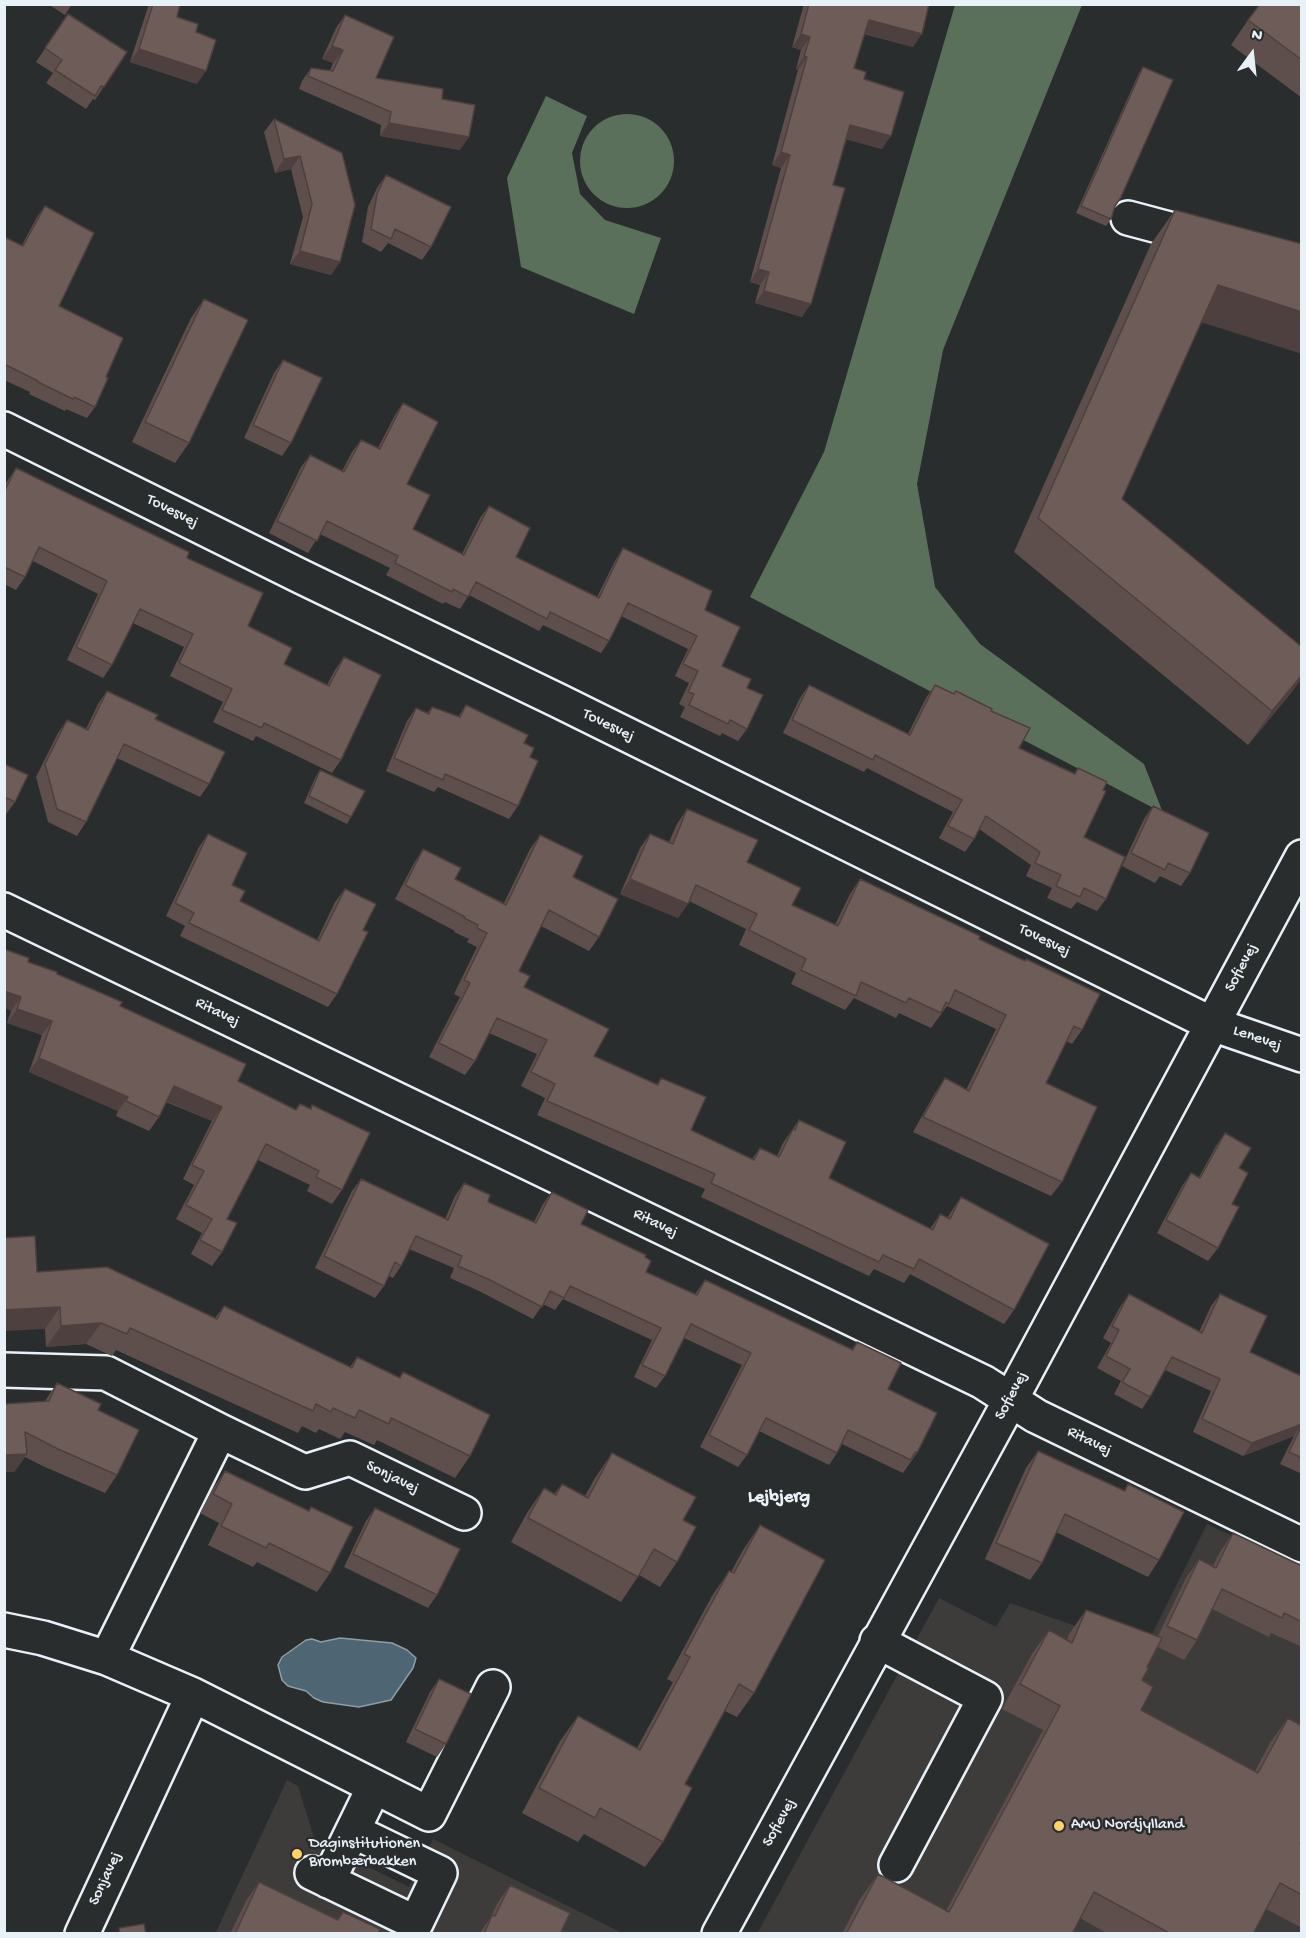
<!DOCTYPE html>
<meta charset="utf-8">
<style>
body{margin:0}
#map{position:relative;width:1306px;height:1938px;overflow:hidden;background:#2a2d2e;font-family:"Gochi Hand",sans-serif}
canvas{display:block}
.frame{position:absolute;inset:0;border:6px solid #e8f1f8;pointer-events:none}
.north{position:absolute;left:1222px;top:24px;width:60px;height:60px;-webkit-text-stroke:4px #2a2d2e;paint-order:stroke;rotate:15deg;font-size:16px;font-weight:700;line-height:24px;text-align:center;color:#e8f1f8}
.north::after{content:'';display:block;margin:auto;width:21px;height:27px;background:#e8f1f8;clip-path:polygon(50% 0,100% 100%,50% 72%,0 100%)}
</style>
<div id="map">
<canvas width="1306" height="1938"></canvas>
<div class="frame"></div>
<div class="north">N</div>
</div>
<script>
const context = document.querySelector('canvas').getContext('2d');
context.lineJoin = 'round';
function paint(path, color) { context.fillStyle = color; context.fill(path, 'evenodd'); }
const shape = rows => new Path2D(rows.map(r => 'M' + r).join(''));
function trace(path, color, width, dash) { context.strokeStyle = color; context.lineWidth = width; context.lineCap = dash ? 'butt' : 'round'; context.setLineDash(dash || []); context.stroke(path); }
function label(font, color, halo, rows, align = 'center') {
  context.font = font + ' "Gochi Hand",sans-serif'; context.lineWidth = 5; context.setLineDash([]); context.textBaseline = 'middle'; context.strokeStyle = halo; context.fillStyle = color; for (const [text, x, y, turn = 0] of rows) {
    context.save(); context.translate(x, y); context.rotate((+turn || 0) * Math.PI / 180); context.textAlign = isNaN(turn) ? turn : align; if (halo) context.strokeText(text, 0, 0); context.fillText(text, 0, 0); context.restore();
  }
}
paint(shape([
 [1207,1524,1301,1569,1301,1933,757,1934,939,1598,996,1627,1010,1603,1144,1650],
 [287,1780,298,1786,315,1841,409,1887,433,1839,622,1933,215,1934]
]), '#3e3b3b');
paint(shape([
 [955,5,1082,5,943,350,917,484,935,587,980,644,1144,764,1163,813,750,597,824,452],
 [546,96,587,116,572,153,580,194,605,220,661,238,634,314,521,267,507,178],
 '580 161a47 47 0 1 1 94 0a47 47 0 1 1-94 0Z'
]), '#5a705b');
const water = shape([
 [340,1638,392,1643,407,1650,416,1658,413,1668,391,1700,359,1707,323,1702,314,1698,306,1691,288,1686,282,1680,278,1665,282,1657,306,1640,312,1639,321,1642,340,1638]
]);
paint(water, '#4e6673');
trace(water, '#8c9ea8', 1.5);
const minor = shape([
 [1128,218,1207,239],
 [4,429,302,577,559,701,1212,1024,1302,1055],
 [4,910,983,1382,1036,1416,1302,1545],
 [4,1370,106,1373,220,1431,305,1472,350,1458,464,1513],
 [4,1630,43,1638,107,1658,193,1695,429,1814,493,1687],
 [877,1641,985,1698,896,1865],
 [107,1658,220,1431],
 [312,1873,416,1923,440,1873,353,1831],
 [328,1881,374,1787],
 [82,1934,193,1695],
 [719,1934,1011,1399,1302,857]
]);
trace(minor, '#e8f1f8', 38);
trace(minor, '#2a2d2e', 33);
paint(shape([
 [48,4,72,4,65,15],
 [149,4,180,4,177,17,196,32,197,84,130,62],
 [804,4,929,4,913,47,864,34,854,68,864,79,882,149,846,139,833,185,802,317,755,303,760,285,750,282,781,168,772,165,798,70,796,69,801,50,792,47],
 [1302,4,1302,98,1231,45,1248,20],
 [68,14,127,52,95,100,93,99,86,109,46,83,53,73,36,62],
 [345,15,376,78,442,99,460,150,380,136,381,125,299,89,302,81,311,68,330,71,333,63,322,59,336,28],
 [1143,67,1115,206,1111,219,1106,226,1076,213,1139,73],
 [274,119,342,153,340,262,331,275,290,264,303,217,291,169,275,173,264,132],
 [386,175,431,247,422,260,388,243,381,252,362,242,368,207,377,188],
 [45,206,59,306,106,377,95,407,87,418,66,409,65,411,29,394,30,392,4,380,4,237,22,245,37,217],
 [1175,210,1201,322,1122,499,1302,647,1302,678,1291,693,1248,745,1014,552,1151,244],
 [204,299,189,443,175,463,132,442,191,318],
 [283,360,291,443,282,456,244,438,274,373],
 [403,403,407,484,413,529,462,554,480,518,489,506,516,557,597,597,615,561,623,548,705,610,722,666,747,688,747,729,738,741,722,733,720,736,680,717,685,707,679,704,689,683,675,676,688,649,621,616,609,641,601,653,543,625,539,631,469,595,460,609,445,602,443,604,386,575,390,568,320,534,308,553,269,533,301,467,310,455,342,471,352,452,361,440,378,448,395,415],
 [16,468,187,558,248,626,284,664,327,685,335,670,344,657,341,760,332,773,256,736,253,741,213,722,223,702,170,676,184,647,133,623,112,665,103,678,67,660,98,594,33,561,25,577,16,590,4,584,4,486],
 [809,685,908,734,926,698,935,685,991,711,1019,748,1074,774,1078,768,1084,837,1106,899,1097,911,1077,902,1071,909,1047,898,1052,888,1026,876,1031,865,979,829,974,839,965,852,939,838,953,812,867,768,864,772,783,733,800,698],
 [107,691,155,719,209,784,200,797,117,758,86,822,77,836,48,822,36,777,58,733,67,720,86,729,98,704],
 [466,705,524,743,530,757,518,806,509,819,438,787,434,792,386,771,407,721,416,708,427,713,432,707,458,717],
 [4,764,15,802,4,817],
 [320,770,351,817,347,824,304,803,316,776],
 [1153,806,1190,873,1181,886,1160,876,1155,883,1122,866,1144,819],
 [687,809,747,862,792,905,835,925,850,894,860,879,979,939,1082,1030,1072,1044,1066,1041,1046,1083,1062,1182,1051,1196,913,1132,935,1093,945,1078,966,1090,996,1029,947,1006,931,1028,899,1013,896,1018,854,998,845,1010,791,984,796,973,739,945,746,929,689,901,678,918,620,894,640,848,650,834,669,842,677,824],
 [208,834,240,901,317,940,335,902,345,889,363,930,337,994,328,1007,180,936,185,926,166,916,199,847],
 [540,835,573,877,599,937,589,951,541,926,519,971,524,987,594,1056,657,1084,661,1078,691,1130,752,1159,760,1148,777,1156,783,1143,799,1120,829,1178,930,1229,940,1214,947,1218,961,1197,1014,1310,1004,1324,910,1274,904,1283,874,1269,869,1276,701,1197,705,1189,537,1115,545,1098,521,1086,537,1054,489,1033,475,1061,465,1075,429,1057,460,997,454,994,477,947,467,942,469,939,454,932,455,931,395,899,414,863,423,849,455,879,504,903,530,849],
 [28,962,57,974,120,1006,238,1081,295,1110,300,1104,310,1109,312,1105,342,1190,332,1204,307,1191,310,1185,258,1160,227,1219,222,1252,212,1266,191,1254,202,1233,176,1219,194,1185,183,1179,212,1121,166,1102,159,1117,149,1131,116,1116,118,1111,29,1072,42,1035,7,1023],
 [1225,1133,1239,1168,1232,1204,1218,1248,1208,1261,1157,1233,1182,1186,1191,1173,1199,1177,1216,1146],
 [361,1179,445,1219,455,1196,464,1183,488,1202,534,1222,543,1204,552,1192,581,1224,645,1257,646,1272,695,1294,705,1280,852,1349,857,1342,888,1389,917,1453,903,1473,842,1444,837,1453,829,1465,759,1431,747,1455,738,1467,700,1447,742,1365,684,1338,665,1376,656,1388,634,1377,652,1340,563,1299,555,1310,543,1304,533,1319,479,1291,450,1278,454,1268,409,1249,401,1266,393,1278,389,1276,384,1286,375,1298,315,1268,352,1191],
 [37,1272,215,1318,224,1306,350,1367,357,1357,399,1378,403,1372,470,1456,455,1478,377,1440,374,1445,345,1432,340,1439,319,1429,316,1433,302,1426,298,1433,116,1350,112,1356,86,1344,46,1347,45,1329],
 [1129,1294,1199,1332,1211,1306,1220,1294,1250,1352,1299,1375,1302,1369,1302,1474,1280,1464,1294,1436,1243,1456,1193,1432,1211,1391,1165,1370,1150,1397,1142,1409,1114,1394,1121,1381,1097,1368,1111,1343,1103,1338,1120,1307],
 [57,1383,98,1410,117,1475,105,1493,45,1467,25,1457,14,1472,4,1404,45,1401],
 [1038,1451,1124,1491,1128,1484,1159,1560,1148,1577,1056,1532,1042,1563,1030,1580,985,1559,1026,1468],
 [612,1453,683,1520,677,1562,660,1587,639,1575,621,1602,511,1542,527,1513,544,1488,554,1494,562,1484,585,1496,595,1478],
 [225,1471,308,1511,311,1507,330,1573,317,1592,257,1562,253,1567,208,1545,219,1523,200,1513,212,1490],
 [375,1508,437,1595,428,1608,344,1567,366,1521],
 [760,1525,754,1693,737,1717,725,1711,685,1784,663,1842,645,1867,584,1834,578,1842,522,1813,560,1741,578,1716,637,1748,673,1682,667,1679,712,1596,729,1571,731,1572,743,1550],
 [1233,1533,1302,1566,1302,1647,1271,1633,1269,1637,1212,1609,1197,1640,1184,1660,1158,1647,1147,1667,1142,1680,1141,1710,1255,1771,1270,1743,1288,1718,1300,1843,1302,1844,1302,1928,1266,1909,1253,1934,1108,1934,1080,1918,1072,1934,842,1934,860,1899,878,1874,946,1911,1043,1730,1002,1709,1032,1654,1049,1630,1067,1640,1069,1634,1086,1610,1158,1636,1186,1578,1199,1559,1213,1566,1220,1552],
 [439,1679,446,1744,437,1757,406,1742,430,1692],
 [259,1882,337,1920,343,1912,378,1934,230,1934,246,1901],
 [510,1885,560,1934,479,1934,491,1917,497,1904]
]), '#5f4f4c');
paint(shape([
 [869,20,922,34,913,47,860,32],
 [801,34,810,37,801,50,792,47],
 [332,46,343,50,333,63,322,59],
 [139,49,206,71,197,84,130,62],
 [804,56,807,57,798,70,796,69],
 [389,123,469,137,460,150,380,136],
 [850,125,891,136,882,149,841,138],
 [781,152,790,155,781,168,772,165],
 [300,156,291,169,275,173,284,159],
 [300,251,340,262,331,275,290,264],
 [758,269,769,272,760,285,750,282],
 [1218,285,1302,312,1302,354,1194,320],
 [764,291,811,304,802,317,755,303],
 [1302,675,1302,678,1291,693,1248,745,1272,711],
 [630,879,688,904,678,918,620,894],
 [4,991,21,997,11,1011,4,1008],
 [17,1009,52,1021,42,1035,7,1023],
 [39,1058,128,1097,118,1111,29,1072],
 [174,1086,222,1107,212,1121,164,1100],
 [60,1307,45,1329,4,1331,4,1310],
 [101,1323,86,1344,46,1347,61,1326],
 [1302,1424,1294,1436,1243,1456,1252,1443],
 [27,1454,14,1472,4,1472,4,1455]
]), '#4d403e');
const building = shape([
 [153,4,180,4,177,17,198,24,196,32,216,40,206,71,139,49,153,4],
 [809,4,929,4,922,34,869,20,854,68,866,72,864,79,904,92,891,136,850,125,833,185,845,188,811,304,764,291,769,272,758,269,790,155,781,152,807,57,804,56,810,37,801,34,809,4],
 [1260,4,1302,4,1302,60,1248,20,1260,4],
 [68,14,127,52,104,87,101,86,95,96,55,70,62,60,45,48,68,14],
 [345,15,394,37,376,78,443,89,442,99,475,105,469,137,389,123,391,112,308,76,311,68,333,71,343,50,332,46,345,15],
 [1143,67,1173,80,1121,197,1115,206,1111,219,1081,206,1143,67],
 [274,119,342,153,355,205,340,262,300,251,312,204,300,156,284,159,274,119],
 [386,175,451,207,431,247,395,229,391,239,371,229,377,194,386,175],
 [45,206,94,233,59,306,123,338,106,377,108,378,95,407,74,397,73,399,38,382,38,381,4,364,4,237,23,246,45,206],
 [1175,210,1302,244,1302,312,1218,285,1122,499,1302,647,1302,675,1272,711,1038,518,1175,210],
 [204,299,248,320,189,443,145,422,204,299],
 [283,360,322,378,291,443,253,425,283,360],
 [403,403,438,422,407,484,430,495,413,529,464,555,489,506,530,528,516,557,599,598,623,548,712,591,705,610,740,627,722,666,751,679,747,688,763,695,747,729,730,720,728,724,689,705,694,694,688,692,698,671,683,664,697,636,628,603,609,641,550,612,547,619,476,582,468,597,453,589,452,592,395,563,398,556,327,521,317,541,277,521,310,455,344,472,361,440,380,449,403,403],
 [16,468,189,552,187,558,263,593,248,626,292,648,284,664,329,686,344,657,381,675,341,760,264,723,262,728,222,710,232,689,179,663,193,634,140,609,112,665,76,647,107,581,39,547,25,577,4,567,4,492,16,468],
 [809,685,910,735,935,685,954,694,956,691,992,709,991,711,1030,728,1019,748,1075,774,1078,768,1107,782,1103,790,1106,791,1084,837,1125,857,1106,899,1084,888,1080,897,1056,886,1061,875,1035,863,1040,852,986,816,974,839,948,826,962,800,875,755,873,760,792,720,809,685],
 [107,691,158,715,155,719,225,752,209,784,124,744,86,822,57,809,45,764,67,720,88,730,107,691],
 [466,705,528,735,524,743,534,748,530,757,538,761,518,806,445,774,443,780,394,758,416,708,429,714,432,707,460,717,466,705],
 [4,764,28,775,15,802,4,797,4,764],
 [320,770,365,791,351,817,309,796,320,770],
 [1153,806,1209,833,1190,873,1168,863,1165,870,1131,853,1153,806],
 [687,809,758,840,747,862,801,888,792,905,838,926,860,879,980,936,979,939,1025,961,1026,959,1100,994,1082,1030,1074,1026,1046,1083,1097,1107,1062,1182,923,1117,945,1078,969,1091,1006,1015,955,990,949,1004,946,1002,941,1013,909,998,906,1003,861,982,856,996,801,970,806,959,749,930,757,914,696,885,688,904,630,879,650,834,673,844,687,809],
 [208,834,247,853,232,885,245,891,240,901,319,941,345,889,376,904,363,930,368,932,337,994,189,923,194,913,175,903,208,834],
 [540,835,583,856,573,877,618,899,599,937,549,910,519,971,530,976,524,987,609,1029,594,1056,658,1085,661,1078,706,1097,691,1130,754,1160,760,1148,779,1157,793,1129,795,1130,799,1120,846,1142,829,1178,933,1230,940,1214,950,1219,961,1197,1049,1244,1014,1310,919,1259,914,1269,883,1255,879,1262,711,1183,715,1174,547,1101,555,1084,531,1072,547,1040,497,1018,475,1061,439,1043,470,983,464,980,487,933,477,928,478,925,464,918,465,917,405,885,423,849,461,868,455,879,506,905,540,835],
 [4,949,29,958,28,962,57,972,57,974,122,1002,120,1006,246,1064,238,1081,296,1110,300,1104,311,1109,312,1105,370,1133,342,1190,316,1177,319,1171,266,1144,227,1219,237,1223,222,1252,200,1240,212,1219,186,1205,204,1171,192,1165,222,1107,174,1086,159,1117,126,1101,128,1097,39,1058,52,1021,17,1009,21,997,4,991,4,949],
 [1225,1133,1251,1148,1239,1168,1248,1173,1232,1204,1239,1207,1218,1248,1166,1220,1191,1173,1200,1178,1225,1133],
 [361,1179,448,1220,464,1183,490,1195,488,1202,536,1223,552,1192,588,1210,581,1224,646,1255,645,1257,651,1261,646,1272,697,1295,705,1280,853,1350,857,1342,901,1363,888,1389,937,1413,917,1453,915,1452,911,1460,848,1430,837,1453,766,1418,747,1455,709,1435,751,1353,691,1324,665,1376,642,1365,661,1328,570,1286,564,1298,550,1291,542,1307,488,1279,458,1266,462,1256,416,1236,401,1266,395,1262,384,1286,324,1256,361,1179],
 [35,1236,37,1272,107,1267,217,1319,224,1306,352,1368,357,1357,400,1378,403,1372,490,1415,470,1456,391,1418,389,1424,359,1410,355,1418,333,1408,331,1412,316,1404,313,1411,130,1328,127,1334,101,1323,61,1326,60,1307,4,1310,4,1238,35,1236],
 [1129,1294,1202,1333,1220,1294,1267,1316,1250,1352,1301,1376,1302,1375,1302,1424,1252,1443,1202,1419,1220,1379,1172,1357,1150,1397,1122,1382,1130,1369,1106,1356,1119,1330,1112,1326,1129,1294],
 [57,1383,101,1404,98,1410,139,1430,117,1475,58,1449,25,1432,27,1454,4,1455,4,1404,49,1401,57,1383],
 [1302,1425,1302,1458,1289,1452,1302,1425],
 [1038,1451,1125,1491,1128,1484,1184,1512,1159,1560,1065,1514,1042,1563,996,1543,1038,1451],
 [612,1453,696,1497,683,1520,696,1527,677,1562,654,1549,638,1577,528,1518,544,1488,556,1495,562,1484,588,1498,612,1453],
 [225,1471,309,1511,311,1507,353,1527,330,1573,269,1543,266,1548,221,1526,232,1504,213,1494,225,1471],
 [375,1508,460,1549,437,1595,353,1554,375,1508],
 [760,1525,825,1560,754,1693,739,1684,685,1784,692,1788,663,1842,600,1808,595,1818,539,1788,578,1716,640,1750,690,1657,684,1654,729,1571,734,1573,760,1525],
 [1233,1533,1302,1566,1302,1622,1284,1613,1282,1618,1222,1589,1197,1640,1167,1626,1199,1559,1216,1568,1233,1533],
 [1086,1610,1162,1638,1147,1667,1149,1667,1142,1680,1153,1687,1141,1710,1258,1773,1288,1718,1302,1726,1302,1841,1300,1843,1302,1844,1302,1895,1280,1883,1253,1934,1171,1934,1094,1892,1072,1934,846,1934,878,1874,949,1912,1060,1706,1020,1684,1049,1630,1072,1643,1086,1610],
 [439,1679,471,1694,446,1744,415,1729,439,1679],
 [259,1882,338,1920,343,1912,380,1929,378,1934,235,1934,259,1882],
 [510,1885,570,1913,560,1934,484,1934,492,1915,495,1916,510,1885],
 [144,1924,146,1934,120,1934,119,1928,144,1924]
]);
paint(building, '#6e5c58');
trace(building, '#4d403e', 1.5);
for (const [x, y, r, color] of [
 [1059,1826,6,"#ffd166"],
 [297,1854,6,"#ffd166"]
]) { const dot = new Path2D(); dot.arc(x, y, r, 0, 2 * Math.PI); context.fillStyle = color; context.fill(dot); trace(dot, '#2a2d2e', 2); }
label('16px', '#e8f1f8', '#2a2d2e', [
 ["Tovesvej",172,512,27],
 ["Tovesvej",608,726,26],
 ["Tovesvej",1044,941,26],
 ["Sofievej",1242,968,-62],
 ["Ritavej",217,1013,26],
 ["Lenevej",1257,1039,19],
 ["Ritavej",655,1224,26],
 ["Sofievej",1012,1396,-62],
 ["Ritavej",1089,1442,26],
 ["Sonjavej",392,1478,26],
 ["Sofievej",780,1823,-61],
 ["Sonjavej",106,1879,-65]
]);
label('16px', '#e8f1f8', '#2a2d2e', [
 ["AMU Nordjylland",1071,1826],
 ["Daginstitutionen",309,1845],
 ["Brombærbakken",309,1863]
], 'left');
label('bold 18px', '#e8f1f8', '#2a2d2e', [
 ["Lejbjerg",779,1498]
]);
</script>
